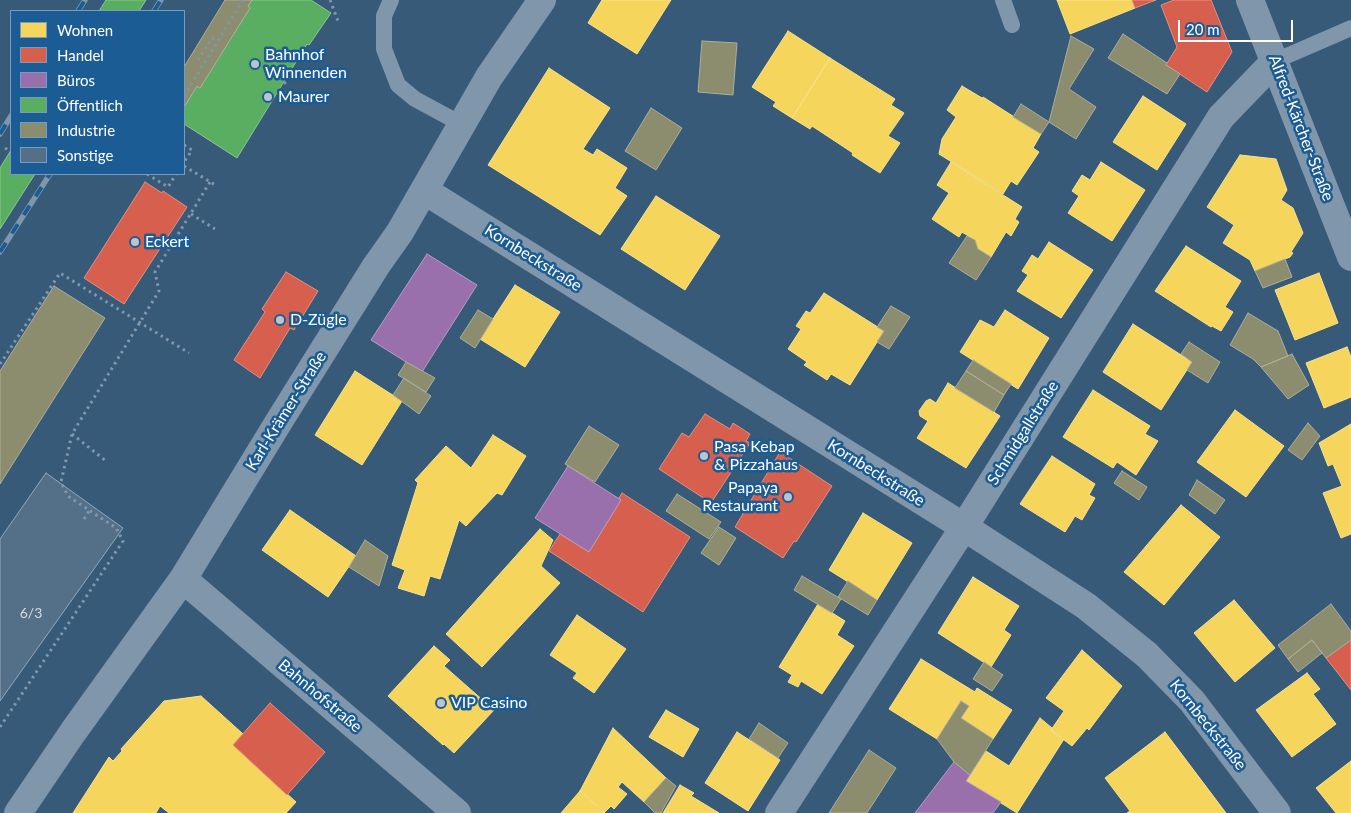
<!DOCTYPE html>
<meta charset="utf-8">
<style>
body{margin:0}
#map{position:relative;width:1351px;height:813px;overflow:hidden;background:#375a79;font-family:Lato,sans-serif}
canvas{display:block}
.legend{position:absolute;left:10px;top:10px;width:175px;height:165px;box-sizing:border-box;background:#1b5c95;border:1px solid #769dbf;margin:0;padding:6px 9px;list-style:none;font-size:15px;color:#fff}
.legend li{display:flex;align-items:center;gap:10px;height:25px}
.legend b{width:25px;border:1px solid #769dbf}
.scale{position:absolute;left:1178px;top:20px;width:115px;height:22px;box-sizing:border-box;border:2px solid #fff;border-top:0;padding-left:6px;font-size:15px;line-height:18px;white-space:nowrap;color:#fff;-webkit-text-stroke:4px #1b5c95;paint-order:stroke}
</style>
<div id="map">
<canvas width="1351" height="813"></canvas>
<ul class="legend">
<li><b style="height:14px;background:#f6d55c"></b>Wohnen</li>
<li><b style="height:14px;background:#d6604d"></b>Handel</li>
<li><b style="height:14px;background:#9970ab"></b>Büros</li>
<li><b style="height:14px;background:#5aae61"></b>Öffentlich</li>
<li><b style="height:14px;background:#8c8c6e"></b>Industrie</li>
<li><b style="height:14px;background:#547088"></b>Sonstige</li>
</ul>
<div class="scale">20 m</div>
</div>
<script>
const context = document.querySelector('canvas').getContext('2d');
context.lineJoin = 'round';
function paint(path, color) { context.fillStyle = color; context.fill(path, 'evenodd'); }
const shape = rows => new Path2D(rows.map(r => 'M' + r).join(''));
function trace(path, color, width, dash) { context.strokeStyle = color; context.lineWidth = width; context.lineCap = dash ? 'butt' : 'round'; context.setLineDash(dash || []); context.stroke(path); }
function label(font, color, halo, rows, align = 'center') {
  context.font = font + ' Lato,sans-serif'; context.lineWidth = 5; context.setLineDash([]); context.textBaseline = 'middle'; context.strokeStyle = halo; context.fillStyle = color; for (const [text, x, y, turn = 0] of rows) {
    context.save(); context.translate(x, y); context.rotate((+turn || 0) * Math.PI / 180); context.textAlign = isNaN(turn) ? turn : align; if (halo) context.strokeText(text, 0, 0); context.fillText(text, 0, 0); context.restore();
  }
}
const homes = shape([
 [602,0,671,0,637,54,588,23,602,0],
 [1057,0,1132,0,1135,8,1070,34,1057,0],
 [788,31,830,58,792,118,773,106,776,102,752,87,788,31],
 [830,58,895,99,891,105,904,113,888,136,900,143,880,173,852,155,853,153,812,126,810,129,792,118,830,58],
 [549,68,610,108,583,149,593,155,597,149,627,168,615,188,627,196,600,235,488,165,549,68],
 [962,86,982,98,983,97,1041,134,1033,148,1039,152,1017,185,1011,181,1003,194,939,154,942,139,956,117,947,110,962,86],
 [1143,96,1186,124,1157,170,1113,142,1143,96],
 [1240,155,1276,159,1287,190,1281,200,1293,208,1303,233,1291,252,1293,253,1290,257,1255,271,1250,260,1223,243,1234,225,1207,207,1240,155],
 [951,162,1022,207,1015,219,1019,222,1011,236,1006,232,991,257,978,249,975,240,962,232,959,237,932,219,949,193,937,185,951,162],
 [1101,162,1145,190,1112,241,1068,213,1079,196,1072,191,1082,175,1090,180,1101,162],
 [656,196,720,236,685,290,621,249,656,196],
 [1049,242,1093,270,1061,318,1017,291,1028,275,1022,271,1032,255,1038,259,1049,242],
 [1186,246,1241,281,1225,307,1233,312,1221,331,1212,326,1211,327,1155,291,1186,246],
 [1319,273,1338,323,1295,340,1275,290,1319,273],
 [515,285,560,312,525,367,480,339,515,285],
 [824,293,884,331,850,385,831,374,827,380,804,365,807,362,788,349,801,329,796,326,806,311,810,313,824,293],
 [1005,310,1049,338,1018,389,960,352,980,320,994,327,1005,310],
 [1133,324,1192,362,1161,410,1103,372,1133,324],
 [1347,347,1351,357,1351,397,1324,408,1306,363,1347,347],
 [355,371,402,401,362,465,315,435,355,371],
 [948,383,1000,416,966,468,917,438,928,421,920,416,919,411,926,401,930,399,936,403,948,383],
 [1093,390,1150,426,1145,434,1158,441,1136,475,1117,462,1113,468,1063,437,1093,390],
 [1235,410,1284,446,1246,497,1197,462,1235,410],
 [1351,424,1351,534,1341,538,1323,493,1342,486,1333,464,1328,466,1319,443,1351,424],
 [493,435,526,456,502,495,497,493,466,526,459,520,440,579,430,576,424,596,398,588,405,570,392,565,418,483,415,480,446,446,471,468,493,435],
 [1052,456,1095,484,1089,495,1095,498,1082,520,1075,516,1065,532,1020,504,1052,456],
 [1181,505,1220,537,1164,605,1124,572,1181,505],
 [290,510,356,556,328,597,262,550,290,510],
 [863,513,912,543,877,600,829,570,863,513],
 [540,529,553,540,541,566,560,583,482,667,446,634,540,529],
 [973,577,1019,606,1004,630,1011,635,991,667,938,633,973,577],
 [1234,600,1275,648,1235,682,1194,633,1234,600],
 [818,604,845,621,837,635,854,646,822,694,801,681,798,687,788,682,792,675,779,667,818,604],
 [577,615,626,649,594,693,573,678,577,673,550,655,577,615],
 [434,646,450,660,444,666,494,710,454,753,444,744,443,745,388,696,434,646],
 [1082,650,1122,686,1089,730,1087,728,1072,746,1051,730,1064,711,1046,698,1082,650],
 [921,659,975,692,977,688,1012,710,993,739,961,718,969,706,961,701,937,739,889,709,921,659],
 [1307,673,1320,689,1313,694,1336,724,1292,757,1256,710,1307,673],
 [201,696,243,734,233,745,296,802,286,813,169,813,160,806,156,813,73,813,109,757,113,761,122,751,121,749,164,701,201,696],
 [666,710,699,729,683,757,649,737,666,710],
 [1040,718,1052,728,1051,730,1064,739,1017,813,966,781,986,751,1009,766,1040,718],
 [613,728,666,778,644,802,622,782,618,787,627,794,614,809,611,806,604,813,580,791,613,728],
 [737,732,780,760,748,811,705,783,737,732],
 [1165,732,1226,813,1127,813,1130,811,1105,778,1165,732],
 [1351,761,1351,813,1336,813,1316,788,1351,761],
 [680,785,694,793,691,796,719,813,663,813,680,785],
 [580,791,585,795,605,813,561,813,580,791]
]);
paint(homes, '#f6d55c');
trace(homes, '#f9e28d', 1);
const shops = shape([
 [1132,0,1156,0,1135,8,1132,0],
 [1174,0,1211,0,1232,52,1207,92,1166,65,1177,47,1161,5,1174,0],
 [145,182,162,193,163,191,187,207,124,304,84,278,145,182],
 [286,272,318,291,294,330,290,328,260,378,234,360,265,312,262,309,286,272],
 [705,414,730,429,733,423,750,434,746,441,750,443,711,503,659,469,682,433,689,437,705,414],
 [780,452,832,486,796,542,794,541,783,558,735,527,780,452],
 [622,493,690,537,643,612,549,551,560,534,589,552,621,500,619,498,622,493],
 [1351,640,1351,690,1326,658,1351,640],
 [270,703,325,752,287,795,233,745,270,703]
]);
paint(shops, '#d6604d');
trace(shops, '#e29082', 1);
const offices = shape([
 [427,254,477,285,422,372,371,340,427,254],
 [568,466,621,500,589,552,535,518,568,466],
 [954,762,970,775,966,781,1001,802,993,813,915,813,954,762]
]);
paint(offices, '#9970ab');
trace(offices, '#b89bc4', 1);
const public = shape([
 [106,0,146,0,139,11,99,11,106,0],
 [252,0,311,0,331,13,309,45,307,44,237,158,184,124,184,107,197,86,200,88,250,8,248,6,252,0],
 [11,150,11,174,35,174,0,229,0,168,11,150]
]);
paint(public, '#5aae61');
trace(public, '#8cc690', 1);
const industry = shape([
 [225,0,252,0,248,6,250,8,200,88,197,86,184,107,184,67,225,0],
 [1123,34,1167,63,1166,65,1180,74,1167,94,1108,58,1123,34],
 [1071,36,1094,49,1069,89,1096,107,1076,139,1049,122,1071,36],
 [702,41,737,43,733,95,698,92,702,41],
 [1021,104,1049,122,1041,134,1013,117,1021,104],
 [651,108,682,128,656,170,625,151,651,108],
 [967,236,975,240,978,249,991,257,976,280,949,263,967,236],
 [1285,259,1292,277,1263,288,1255,271,1285,259],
 [54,286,105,318,0,484,0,371,54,286],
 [891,306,910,317,889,349,877,342,884,331,877,327,891,306],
 [478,310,493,319,475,348,460,338,478,310],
 [1248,313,1278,331,1288,356,1261,367,1253,359,1230,345,1248,313],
 [1189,342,1220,362,1208,383,1187,370,1192,362,1181,354,1189,342],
 [1292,354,1309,385,1288,399,1261,367,1292,354],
 [973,360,1011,384,1004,395,966,371,973,360],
 [406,362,435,378,426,392,398,375,406,362],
 [966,371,1004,395,994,412,955,388,966,371],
 [404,378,431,396,419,414,393,395,404,378],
 [1308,423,1320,436,1302,460,1288,450,1308,423],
 [589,426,619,445,595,482,565,464,589,426],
 [1122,471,1147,487,1139,500,1114,483,1122,471],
 [1197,480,1225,500,1215,514,1189,495,1197,480],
 [677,494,721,522,709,539,666,511,677,494],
 [719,527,736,538,719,565,701,553,719,527],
 [365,540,388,556,379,586,349,567,365,540],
 [802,576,841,599,832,613,794,590,802,576],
 [848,581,877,600,868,615,838,597,848,581],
 [1331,604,1351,631,1351,640,1326,658,1312,640,1288,659,1278,645,1331,604],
 [1312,640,1322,653,1298,672,1288,659,1312,640],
 [984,662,1003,675,992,691,973,679,984,662],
 [961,701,969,706,961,718,993,739,970,775,954,762,937,739,961,701],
 [759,723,788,743,778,758,749,739,759,723],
 [869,750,896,768,867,813,829,813,869,750],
 [666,778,676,786,661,813,655,813,644,802,666,778]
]);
paint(industry, '#8c8c6e');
trace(industry, '#aeae9a', 1);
const building = shape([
 [46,473,123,528,0,701,0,539,46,473]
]);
paint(building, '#547088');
trace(building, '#94a8b9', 1);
trace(shape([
 [330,0,338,21],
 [198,60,212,38,218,41],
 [284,82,285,83,293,69,304,76],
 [184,96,243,0],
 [184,145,192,150,184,162],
 [5,148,11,152],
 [184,166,217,186],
 [147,174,168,187,176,174],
 [191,214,215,229],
 [0,364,60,273,189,353],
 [72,434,106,461],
 [84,519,89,511],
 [0,727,123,541,116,528,68,496,61,482,72,434,159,291,155,272,210,182]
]), '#8096ab', 3, [2.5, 4]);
trace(shape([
 [391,0,384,16,384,49,398,85,415,99,463,125],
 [1003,0,1012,25],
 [1275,61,1351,28]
]), '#8096ab', 16);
trace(shape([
 [1250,0,1351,257],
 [425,191,964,527,1086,606,1147,655,1192,701,1277,813],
 [183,579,457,813],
 [18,813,73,732,183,579,278,423,376,266,400,232,489,77,542,0],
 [779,813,964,527,1221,117,1275,61]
]), '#8096ab', 28);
const rail = shape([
 [78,11,85,0],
 [154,11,161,0],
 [0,134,11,116],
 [0,252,50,174]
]);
trace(rail, '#7f96ab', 5.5);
trace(rail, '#1b5c95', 4, [11]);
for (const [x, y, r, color] of [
 [255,64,5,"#b9c5d0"],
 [268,97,5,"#b9c5d0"],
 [135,242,5,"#b9c5d0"],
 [280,320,5,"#b9c5d0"],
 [704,456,5,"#b9c5d0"],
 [788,497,5,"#b9c5d0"],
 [441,703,5,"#b9c5d0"]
]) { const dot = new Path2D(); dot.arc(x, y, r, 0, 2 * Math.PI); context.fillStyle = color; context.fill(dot); trace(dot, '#1b5c95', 2); }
label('14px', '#d4dbe1', null, [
 ["6/3",31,613]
]);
label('16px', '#fff', '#1b5c95', [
 ["Bahnhof",265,55],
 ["Winnenden",265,73],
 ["Maurer",278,97],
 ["Eckert",145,242],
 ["D-Zügle",290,320],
 ["Pasa Kebap",714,447],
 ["& Pizzahaus",714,465],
 ["Papaya",778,488,"right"],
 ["Restaurant",778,506,"right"],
 ["VIP Casino",451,703]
], 'left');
label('16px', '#fff', '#1b5c95', [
 ["Alfred-Kärcher-Straße",1301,128,69],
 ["Kornbeckstraße",533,258,32],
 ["Karl-Krämer-Straße",286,411,-58],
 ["Schmidgallstraße",1023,433,-58],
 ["Kornbeckstraße",876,473,32],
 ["Bahnhofstraße",320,696,40],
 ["Kornbeckstraße",1208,725,51]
]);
</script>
